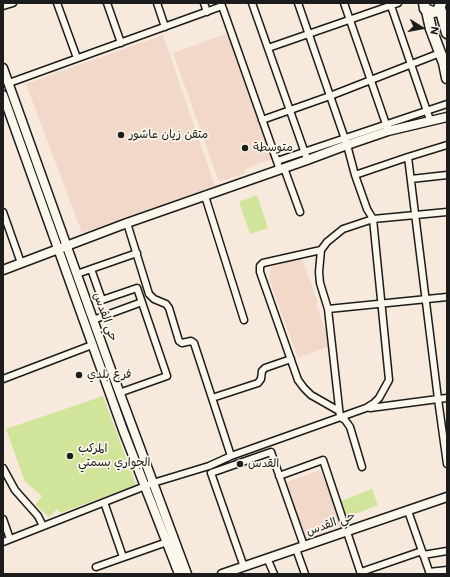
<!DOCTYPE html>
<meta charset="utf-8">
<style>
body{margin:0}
#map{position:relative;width:450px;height:577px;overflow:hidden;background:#f7e9dc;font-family:"Balsamiq Sans",sans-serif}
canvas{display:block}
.frame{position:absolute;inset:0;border:4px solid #1c1c1c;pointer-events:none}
.north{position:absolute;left:402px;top:8px;width:40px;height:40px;-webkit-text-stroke:3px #fbf7ec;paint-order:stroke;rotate:101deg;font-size:11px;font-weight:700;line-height:16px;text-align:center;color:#1c1c1c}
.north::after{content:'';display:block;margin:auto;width:14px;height:18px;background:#1c1c1c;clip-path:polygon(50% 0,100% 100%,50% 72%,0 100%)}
</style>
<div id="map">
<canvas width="450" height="577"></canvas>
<div class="frame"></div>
<div class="north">N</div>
</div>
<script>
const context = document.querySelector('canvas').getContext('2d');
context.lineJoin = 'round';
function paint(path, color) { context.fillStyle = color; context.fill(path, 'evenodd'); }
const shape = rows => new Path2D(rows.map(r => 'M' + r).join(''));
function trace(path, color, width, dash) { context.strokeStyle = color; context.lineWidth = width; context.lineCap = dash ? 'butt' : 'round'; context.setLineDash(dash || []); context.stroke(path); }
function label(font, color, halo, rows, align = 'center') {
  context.font = font + ' "Balsamiq Sans","Playpen Sans Arabic",sans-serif'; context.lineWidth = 3.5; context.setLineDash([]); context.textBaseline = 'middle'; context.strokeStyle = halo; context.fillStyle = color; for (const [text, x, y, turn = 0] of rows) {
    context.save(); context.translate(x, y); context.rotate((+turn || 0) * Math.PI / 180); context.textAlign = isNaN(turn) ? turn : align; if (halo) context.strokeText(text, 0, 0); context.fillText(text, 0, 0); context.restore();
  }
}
paint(shape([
 [228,33,272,159,244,169,245,173,219,182,173,53],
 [163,35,215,186,82,233,26,84],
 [301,256,318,303,316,304,328,337,326,338,329,346,298,358,269,279,271,268],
 [320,470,326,485,328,485,343,526,306,539,289,491,287,492,284,483]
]), '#f2d8c9');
paint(shape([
 [257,195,268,228,250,234,239,202],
 [103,396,136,485,61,513,57,509,49,517,35,505,42,496,25,482,6,429],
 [372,489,378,505,347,517,341,501]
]), '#d0e59a');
const minor = shape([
 [57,3,77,58],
 [107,3,121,43],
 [157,3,165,27],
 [204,3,207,12],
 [252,3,306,156],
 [344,3,387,127],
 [390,3,430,120],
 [3,6,13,3],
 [268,48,398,3],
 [9,83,222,6,280,170],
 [262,120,330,96,440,53],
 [277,161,447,104],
 [284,168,300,212],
 [355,175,408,157],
 [411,179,447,175],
 [205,196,244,320],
 [3,212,21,263],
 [127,223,149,294,154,299,166,304,169,308,179,341,182,343,191,341,194,343,231,456],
 [321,250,263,263,260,266,260,272,298,380,304,388,311,395,339,411],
 [91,269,137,253],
 [77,274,91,269,102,300,137,288,167,376,119,393],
 [328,309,447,297],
 [93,320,142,302],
 [3,379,92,345],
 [212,398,258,383,261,379,262,371,265,368,291,359],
 [447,398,438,399,447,464],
 [370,408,438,399,408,157,447,145],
 [362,467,350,427,345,420,340,417,328,309,320,283,319,272,321,250,327,242,343,229,373,219,447,212],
 [3,468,15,490,38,516,43,526],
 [279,476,323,460,361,574],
 [104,502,123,557],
 [408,511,430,574],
 [3,519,10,539],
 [3,542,153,483,209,466,231,456,366,408,374,403,379,398,389,380,373,219,367,209,355,175,347,145,298,3],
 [296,549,305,574],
 [423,555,447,551],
 [267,558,274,574],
 [96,567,167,542],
 [244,567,211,473,271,452,304,546],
 [361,572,422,551],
 [429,572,447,570]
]);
const tertiary = shape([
 [3,68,110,367,187,574],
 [3,95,123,430,179,574],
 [3,270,127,223,307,160,347,145,388,131,447,117],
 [222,574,447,497]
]);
const primary = shape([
 [424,3,425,9,433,12,438,11,441,3],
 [440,8,447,33],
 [427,11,431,29,444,63,447,78]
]);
trace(minor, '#1c1c1c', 9);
trace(tertiary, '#1c1c1c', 11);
trace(primary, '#1c1c1c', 13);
trace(minor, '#fbf7ec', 6);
trace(tertiary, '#fbf7ec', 8);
trace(primary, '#fbf7ec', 10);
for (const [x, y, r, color] of [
 [121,135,4,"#1c1c1c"],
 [245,148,4,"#1c1c1c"],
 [79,375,4,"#1c1c1c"],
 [70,456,4,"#1c1c1c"],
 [240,464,4,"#1c1c1c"]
]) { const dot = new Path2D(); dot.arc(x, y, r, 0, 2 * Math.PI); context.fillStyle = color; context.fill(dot); trace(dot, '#fbf7ec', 1.5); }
label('12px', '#1c1c1c', '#fbf7ec', [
 ["متقن زيان عاشور",129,135],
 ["متوسطة",253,148],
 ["فرع بلدي",87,375],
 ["المركب",78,449],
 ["الجواري بسمتي",78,463],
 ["القدس",248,464]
], 'left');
label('12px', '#1c1c1c', '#fbf7ec', [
 ["حي القدس",105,317,70],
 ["حي القدس",331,524,-19]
]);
</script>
